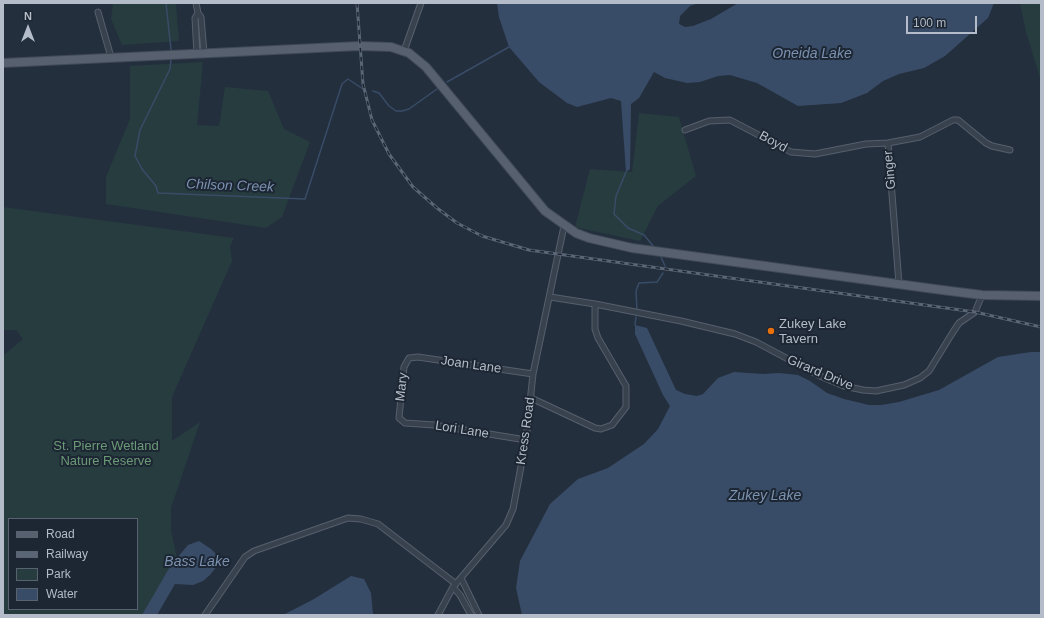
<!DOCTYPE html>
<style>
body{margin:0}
#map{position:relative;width:1044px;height:618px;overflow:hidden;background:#242f3e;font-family:Arial,sans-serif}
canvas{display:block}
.frame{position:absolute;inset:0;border:4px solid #b4bcc9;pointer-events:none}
.legend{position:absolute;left:8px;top:518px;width:130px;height:92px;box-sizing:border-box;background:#1d2633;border:1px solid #59626f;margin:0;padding:5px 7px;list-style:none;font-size:12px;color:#b4bcc9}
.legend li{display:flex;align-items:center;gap:8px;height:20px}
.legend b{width:20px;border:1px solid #59626f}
.north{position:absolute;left:8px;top:8px;width:40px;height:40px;-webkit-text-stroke:3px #1d2633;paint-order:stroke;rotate:0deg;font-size:11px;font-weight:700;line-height:16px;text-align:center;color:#b4bcc9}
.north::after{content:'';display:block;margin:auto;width:14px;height:18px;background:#b4bcc9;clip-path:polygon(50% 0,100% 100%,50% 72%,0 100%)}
.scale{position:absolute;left:906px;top:16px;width:71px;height:18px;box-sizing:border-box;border:2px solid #b4bcc9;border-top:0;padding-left:5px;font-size:12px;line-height:14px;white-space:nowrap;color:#b4bcc9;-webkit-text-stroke:3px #1d2633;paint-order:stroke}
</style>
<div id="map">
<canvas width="1044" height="618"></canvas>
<div class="frame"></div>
<ul class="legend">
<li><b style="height:5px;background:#56606e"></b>Road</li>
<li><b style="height:5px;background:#5a6575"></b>Railway</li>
<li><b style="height:11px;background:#263c3f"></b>Park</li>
<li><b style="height:11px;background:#394c67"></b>Water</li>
</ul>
<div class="north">N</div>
<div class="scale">100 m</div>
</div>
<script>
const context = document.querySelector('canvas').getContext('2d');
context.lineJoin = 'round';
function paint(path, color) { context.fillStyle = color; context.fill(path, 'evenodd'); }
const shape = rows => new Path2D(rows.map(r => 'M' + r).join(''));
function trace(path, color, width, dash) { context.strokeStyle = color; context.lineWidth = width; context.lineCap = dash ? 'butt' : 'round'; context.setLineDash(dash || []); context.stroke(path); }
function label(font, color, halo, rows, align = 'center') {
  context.font = font + ' Arial,sans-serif'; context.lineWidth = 4; context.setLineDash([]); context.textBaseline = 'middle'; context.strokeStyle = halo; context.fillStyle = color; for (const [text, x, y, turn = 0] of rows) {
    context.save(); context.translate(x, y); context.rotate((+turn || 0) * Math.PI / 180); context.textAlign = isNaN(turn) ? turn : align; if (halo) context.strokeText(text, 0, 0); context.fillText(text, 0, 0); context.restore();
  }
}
paint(shape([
 [113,3,176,3,179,41,122,45,111,19],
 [1020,3,1041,3,1041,81,1026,32],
 [203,62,197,125,219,126,225,87,268,91,284,129,310,142,282,217,266,228,106,204,106,177,130,119,130,66],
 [639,113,679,117,696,176,658,206,640,241,575,227,590,169,632,172],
 [3,207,234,238,230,246,232,261,172,397,172,441,200,422,171,508,171,530,178,563,145,615,3,615,3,356,23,339,16,330,3,330],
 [9,519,137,519,137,609,9,609]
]), '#263c3f');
paint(shape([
 [497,3,699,3,690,6,680,16,679,24,685,27,693,26,711,19,738,3,994,3,988,18,945,56,924,68,899,74,883,81,867,93,841,103,798,106,757,83,730,75,718,76,700,82,687,83,665,78,654,72,639,98,631,104,630,169,626,172,621,101,611,98,577,107,567,103,539,82,509,47,499,17],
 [635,325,647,328,676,390,685,394,697,396,703,394,718,378,734,372,763,374,779,373,798,375,810,381,827,393,844,399,869,405,881,405,899,402,939,390,998,357,1031,352,1041,352,1041,615,522,615,516,588,520,561,550,504,578,479,608,468,644,444,658,429,670,406,663,395,635,334],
 [199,541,211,549,218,556,217,566,210,575,203,581,193,585,175,584,157,615,142,615,171,565,188,545],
 [351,576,364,579,371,593,373,615,283,615,314,599]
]), '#394c67');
trace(shape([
 [166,3,171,50],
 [171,59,170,69,140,130,135,156,142,169,156,186,158,193,305,199,342,84,348,79,363,89],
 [447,82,509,47],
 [373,91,379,93,389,106,396,111,402,111,409,109,437,89],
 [626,172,616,196,614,214,628,228,644,235,655,248],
 [661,257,665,266],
 [637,311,636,291,639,283,657,282,663,273],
 [635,325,636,317]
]), '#394c67', 1.5);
const street = shape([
 [196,3,198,13],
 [98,12,111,57],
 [404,51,421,3],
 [197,54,195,18,198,13,201,17,204,53],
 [685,130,709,121,730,120,791,152,815,154,866,144,888,143,920,137,953,120,958,120,986,143,992,146,1010,150],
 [888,143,899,284],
 [550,297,595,304,681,321,735,334,756,342,820,376,844,386,863,390,876,391,904,385,920,378,929,371,953,332,959,323,975,312,982,295],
 [531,398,595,428,601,429,612,425,626,407,626,386,598,338,595,329,595,304],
 [526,440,434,425,405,423,399,418,404,367,409,358,418,357,533,374],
 [461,578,479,615],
 [453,587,460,595,471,615],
 [205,615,245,557,254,551,348,518,361,519,378,524,456,584],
 [438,615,453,587,506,525,513,509,526,440,533,374,564,226]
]);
const primary = shape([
 [3,63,359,46,391,47,409,53,426,67,545,211,576,233,589,238,632,248,942,290,982,295,1041,296]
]);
trace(street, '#565f6c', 7);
trace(primary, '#414a57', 10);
trace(street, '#38414e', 5);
trace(primary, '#56606e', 8);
const rail = shape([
 [357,3,363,84,372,120,389,154,413,187,437,208,457,223,482,236,529,250,975,312,1041,327]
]);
trace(rail, '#5a6575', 3);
trace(rail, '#1d2633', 1.5, [4.5]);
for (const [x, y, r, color] of [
 [771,331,4,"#e8710a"]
]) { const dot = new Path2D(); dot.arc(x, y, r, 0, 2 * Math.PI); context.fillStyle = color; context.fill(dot); trace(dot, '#1d2633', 1.5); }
label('13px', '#b4bcc9', '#1d2633', [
 ["Boyd",773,142,29],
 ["Ginger",890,170,-95],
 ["Joan Lane",471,365,8],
 ["Girard Drive",820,373,23],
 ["Mary",402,387,-84],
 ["Lori Lane",462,430,9],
 ["Kress Road",526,431,-82]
]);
label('13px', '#b4bcc9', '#1d2633', [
 ["Zukey Lake",779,324],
 ["Tavern",779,339]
], 'left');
label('13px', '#6b9a76', '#1d2633', [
 ["St. Pierre Wetland",106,446],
 ["Nature Reserve",106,461]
]);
label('italic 14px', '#7c92b1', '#1d2633', [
 ["Oneida Lake",812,54],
 ["Chilson Creek",230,186,2],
 ["Zukey Lake",765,496],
 ["Bass Lake",197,562]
]);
</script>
